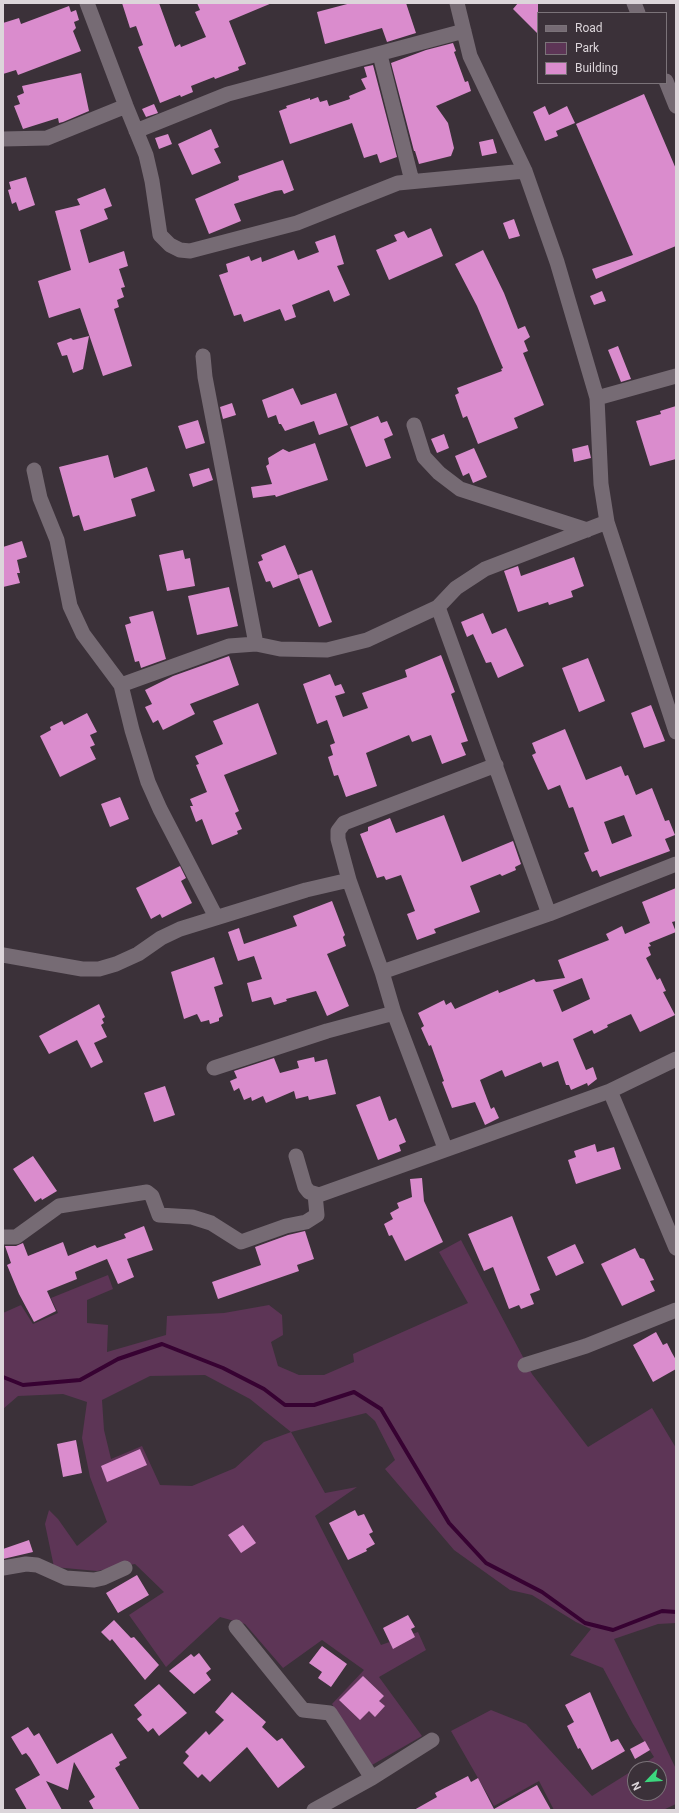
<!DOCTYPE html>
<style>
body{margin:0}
#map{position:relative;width:679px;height:1813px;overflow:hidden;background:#3b3139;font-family:Roboto,sans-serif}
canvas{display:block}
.frame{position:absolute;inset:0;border:4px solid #dcd5da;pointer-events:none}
.legend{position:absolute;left:537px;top:12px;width:130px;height:72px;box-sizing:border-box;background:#3b3139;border:1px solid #7b7379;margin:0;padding:5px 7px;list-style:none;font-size:12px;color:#dcd5da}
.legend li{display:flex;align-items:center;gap:8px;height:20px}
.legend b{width:20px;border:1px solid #7b7379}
.north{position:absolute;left:627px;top:1761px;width:40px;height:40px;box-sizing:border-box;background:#3b3139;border:1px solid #7b7379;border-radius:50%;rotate:245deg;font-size:11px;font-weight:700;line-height:16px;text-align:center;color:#dcd5da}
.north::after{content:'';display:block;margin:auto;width:14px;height:18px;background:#3cd77e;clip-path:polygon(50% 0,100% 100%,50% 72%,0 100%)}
</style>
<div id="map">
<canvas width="679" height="1813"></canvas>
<div class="frame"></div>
<ul class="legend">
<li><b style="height:5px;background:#766b74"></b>Road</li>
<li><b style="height:11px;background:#5d3556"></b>Park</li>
<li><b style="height:11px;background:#da8ccd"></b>Building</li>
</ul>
<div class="north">N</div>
</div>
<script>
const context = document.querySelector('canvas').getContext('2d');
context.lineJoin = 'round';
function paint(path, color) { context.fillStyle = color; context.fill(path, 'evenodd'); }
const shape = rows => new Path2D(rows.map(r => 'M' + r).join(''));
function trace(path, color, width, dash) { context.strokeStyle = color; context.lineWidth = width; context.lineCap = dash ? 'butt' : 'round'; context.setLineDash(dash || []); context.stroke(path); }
paint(shape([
 [461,1240,532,1374,588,1447,652,1408,676,1448,676,1623,658,1624,614,1639,676,1769,676,1804,663,1810,554,1810,539,1781,494,1806,451,1731,491,1710,526,1724,592,1796,635,1769,635,1793,659,1793,659,1769,636,1769,654,1757,633,1724,603,1668,570,1655,591,1629,576,1622,532,1595,510,1590,454,1550,385,1469,395,1460,375,1421,366,1413,291,1432,325,1493,357,1487,315,1516,381,1645,418,1632,426,1650,379,1677,422,1736,372,1765,332,1704,364,1670,322,1640,283,1668,245,1624,220,1617,166,1667,129,1615,164,1592,135,1564,97,1571,54,1567,45,1524,49,1510,58,1519,77,1546,107,1522,90,1477,82,1438,87,1402,63,1394,18,1396,3,1409,3,1313,21,1305,33,1324,58,1313,51,1298,108,1275,113,1289,87,1300,87,1323,108,1325,107,1352,166,1335,167,1316,224,1313,269,1305,282,1315,283,1335,271,1342,278,1366,299,1375,324,1375,354,1362,353,1354,468,1303,439,1252],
 [205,1375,250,1399,291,1432,264,1442,235,1468,192,1486,160,1485,142,1446,111,1459,104,1430,102,1400,150,1376]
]), '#5d3556');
trace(shape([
 [3,1377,23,1385,80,1380,118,1359,162,1344,223,1368,264,1389,285,1405,314,1405,354,1392,381,1409,449,1523,486,1563,542,1592,585,1623,613,1630,662,1611,676,1612]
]), '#370232', 4);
paint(shape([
 [122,3,159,3,175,47,180,44,181,47,206,37,195,12,200,10,197,3,272,3,229,21,246,64,238,67,239,70,215,79,214,77,191,86,193,92,181,97,180,95,160,103,138,47,143,45,136,26,130,28],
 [351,3,406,3,416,33,387,42,382,28,325,44,317,12],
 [518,3,538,3,538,34,513,9],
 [69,6,71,12,76,10,79,20,74,22,76,28,73,31,81,51,18,75,16,70,3,74,3,23,19,18,21,24],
 [453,43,456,51,454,52,465,82,468,81,471,91,436,106,448,123,454,148,451,156,419,164,415,151,414,151,391,63,426,50],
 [373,65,397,157,380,163,377,154,364,158,352,123,290,144,279,111,287,108,286,106,310,98,310,100,318,97,320,102,327,100,329,106,350,99,349,96,366,89,361,79,367,77,364,67],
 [81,73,89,111,63,122,59,123,58,118,23,129,14,106,20,104,17,96,24,93,22,86],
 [644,94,676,169,676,246,596,279,592,269,633,255,576,124],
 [154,104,158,113,146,117,142,109],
 [545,106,549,115,567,106,575,123,556,131,558,136,545,141,533,112],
 [211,129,219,147,214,149,221,163,192,175,178,144],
 [168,134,172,144,159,149,155,138],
 [493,139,497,153,482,156,479,142],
 [283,160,294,190,284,194,282,190,275,191,234,204,241,221,209,234,195,199,239,180,238,176],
 [26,177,35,205,19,211,16,202,12,204,8,190,11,189,9,182],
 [105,188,112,206,104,209,108,219,80,230,89,263,124,251,128,266,119,269,125,287,121,288,124,297,117,300,119,307,114,309,132,366,103,376,80,308,49,318,38,281,71,270,55,211,80,205,77,199],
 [514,219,520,236,509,239,503,223],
 [431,228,443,256,389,280,376,250,397,241,394,235,404,231,408,238],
 [335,235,344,264,337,266,350,295,334,302,329,290,292,305,296,317,285,321,280,309,244,322,241,314,234,316,219,275,228,272,226,264,249,256,251,261,261,257,262,262,294,250,298,260,319,252,315,242],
 [483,250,504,293,518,329,525,326,530,337,524,341,528,351,523,353,544,405,514,418,518,428,478,444,467,416,463,418,455,395,459,393,457,388,502,371,501,369,503,368,477,306,455,264],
 [602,291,606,301,594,305,590,296],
 [89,336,83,369,73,373,67,355,62,356,57,343,71,338,73,340],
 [618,346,631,379,621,382,608,350],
 [293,388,301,405,336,393,348,425,319,435,314,421,285,431,281,424,279,424,276,415,268,418,262,400],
 [232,403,236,415,223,419,220,407],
 [676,406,676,459,650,466,636,421,661,414,660,411],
 [378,416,381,423,387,421,393,435,384,439,391,458,366,467,350,427],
 [198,420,205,443,186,449,178,426],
 [444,434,449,448,437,453,431,439],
 [315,443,328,480,276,497,275,495,253,498,251,487,272,484,266,466,269,464,268,458,283,449,289,452],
 [588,445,591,458,574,462,572,449],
 [474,448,487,477,473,483,469,473,463,476,455,456],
 [108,455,114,478,147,467,155,491,131,499,136,516,84,531,79,515,73,517,59,467],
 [209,468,213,480,193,487,189,474],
 [22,541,27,557,17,560,20,573,17,573,20,583,3,587,3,547],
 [285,545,299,578,273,588,270,581,266,582,258,562,263,560,261,555],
 [183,550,185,559,190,558,195,586,167,591,159,555],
 [574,557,584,586,571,591,573,597,549,605,548,602,518,612,504,571,518,566,521,576],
 [312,570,332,622,319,627,298,575],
 [229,587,238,626,197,635,188,596],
 [153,611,166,659,141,668,139,661,135,662,125,625,131,623,129,617],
 [483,613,492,634,506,628,524,666,498,678,491,662,486,663,473,634,467,637,461,622],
 [441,655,455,692,451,694,468,741,461,743,466,755,442,764,431,735,412,742,409,735,366,753,377,786,346,797,338,775,334,776,328,757,333,755,330,745,335,743,327,720,317,724,303,684,330,674,335,686,341,684,345,693,335,696,343,717,368,708,362,693,407,677,405,670],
 [229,656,239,685,190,704,195,714,163,730,158,720,153,723,145,707,152,704,145,690,173,676],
 [588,658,605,701,579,712,562,668],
 [258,703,277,754,224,775,239,811,235,813,242,829,237,831,238,834,212,845,202,819,196,822,190,806,193,806,190,799,207,792,196,765,199,764,195,756,223,744,213,721],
 [651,705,665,741,644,748,631,713],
 [87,713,97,732,90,735,95,745,90,747,96,759,60,777,40,736,51,730,50,727,62,721,64,725],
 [565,729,586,780,621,766,625,776,628,775,636,795,652,788,665,821,669,820,675,835,665,839,670,851,600,877,597,870,592,872,584,853,589,851,573,807,569,808,560,785,548,790,532,755,536,753,532,743],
 [624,815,632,836,612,844,604,822],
 [120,797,129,819,110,827,101,804],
 [444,815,462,862,513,841,521,864,515,867,516,870,502,876,500,874,470,886,480,912,434,929,436,933,417,940,407,914,415,911,401,875,386,880,384,876,377,878,360,834,368,831,368,827,390,818,396,833],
 [180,866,186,878,181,881,192,903,162,918,160,914,151,919,136,888],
 [676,888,676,921,672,922,676,932,649,943,651,946,648,947,651,955,646,958,657,980,660,978,666,991,663,992,675,1015,640,1032,631,1014,607,1025,608,1027,594,1034,592,1030,573,1039,586,1070,593,1067,597,1079,588,1086,587,1083,571,1090,569,1085,566,1085,558,1061,543,1067,541,1062,505,1077,502,1070,480,1080,491,1109,494,1107,499,1118,485,1125,475,1102,452,1108,442,1082,444,1081,431,1045,429,1046,421,1028,424,1026,418,1013,444,1000,446,1005,451,1002,455,1009,498,990,499,993,534,979,536,982,565,978,558,960,609,940,606,934,622,926,625,934,650,923,642,902],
 [582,978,590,999,562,1012,553,990],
 [332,901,345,935,343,937,346,946,327,954,349,1006,327,1016,316,991,286,999,287,1001,274,1005,271,997,252,1002,247,983,262,979,254,956,238,961,228,932,239,928,244,944,297,926,293,916],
 [214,957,223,984,214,987,223,1016,219,1018,219,1021,210,1024,209,1020,201,1022,197,1014,184,1019,171,972],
 [99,1004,105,1017,102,1019,104,1023,101,1025,107,1037,94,1043,103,1062,91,1068,77,1040,49,1054,39,1036],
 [314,1057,315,1062,327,1059,336,1094,309,1100,308,1096,296,1099,294,1091,266,1103,263,1096,252,1101,251,1097,244,1100,239,1088,234,1091,230,1081,237,1078,234,1071,274,1058,280,1073,299,1068,297,1061],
 [165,1086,175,1115,154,1122,144,1093],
 [380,1096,389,1121,396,1118,406,1142,399,1145,401,1151,378,1160,356,1105],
 [595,1144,597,1152,614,1147,621,1169,576,1184,568,1160,576,1157,574,1151],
 [33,1156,57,1191,42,1200,41,1198,35,1202,13,1169],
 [422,1178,424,1201,443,1242,405,1261,392,1235,389,1236,384,1224,393,1219,390,1213,399,1208,397,1203,412,1197,410,1179],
 [512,1216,540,1290,530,1294,534,1304,521,1309,519,1305,509,1309,493,1267,484,1271,468,1234],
 [144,1226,153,1250,127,1259,134,1277,118,1284,107,1259,75,1272,77,1279,47,1291,56,1311,34,1322,19,1294,7,1265,11,1263,5,1246,16,1246,23,1243,28,1256,63,1242,68,1256,95,1245,97,1248,126,1238,124,1234],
 [305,1231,314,1259,297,1265,299,1271,218,1299,212,1282,261,1265,255,1247,288,1235],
 [575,1244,584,1263,556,1276,547,1257],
 [635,1248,640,1258,644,1259,654,1280,650,1281,655,1291,622,1306,601,1264],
 [656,1332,663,1345,667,1343,672,1353,676,1360,676,1369,653,1382,633,1345],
 [76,1440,82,1473,63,1477,57,1444],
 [140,1449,147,1465,107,1482,101,1466],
 [355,1510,358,1516,364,1514,373,1532,369,1534,375,1544,366,1549,367,1551,348,1560,329,1523],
 [243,1525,256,1543,241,1553,228,1535],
 [29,1540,33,1552,3,1559,3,1549],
 [137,1575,149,1595,118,1613,106,1593],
 [408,1615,415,1627,411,1629,415,1637,393,1649,383,1628],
 [114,1620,131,1638,134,1637,159,1665,145,1680,112,1639,110,1641,101,1632],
 [322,1646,347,1664,331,1687,318,1678,322,1672,309,1663],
 [199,1653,211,1669,206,1673,211,1680,194,1694,169,1671,191,1654,194,1657],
 [363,1676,384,1696,379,1701,385,1706,375,1717,369,1711,360,1720,339,1700],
 [159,1684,187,1713,159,1736,153,1728,148,1732,137,1719,142,1715,134,1705],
 [232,1692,266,1722,262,1727,277,1741,282,1738,305,1767,278,1788,247,1747,210,1782,202,1774,198,1778,183,1763,189,1756,185,1752,206,1731,209,1735,224,1720,215,1712],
 [590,1692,611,1742,618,1739,625,1751,592,1770,580,1748,578,1749,567,1726,574,1722,565,1705],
 [28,1727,34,1736,39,1733,57,1764,112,1733,127,1758,119,1762,120,1765,115,1768,140,1810,94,1810,89,1801,95,1797,74,1762,68,1790,46,1781,62,1810,27,1810,15,1789,40,1775,30,1758,26,1753,22,1755,11,1737],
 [645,1741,650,1750,635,1759,630,1749],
 [468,1776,471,1782,478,1778,494,1809,537,1785,551,1810,414,1810,437,1797,435,1793]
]), '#da8ccd');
trace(shape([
 [87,3,126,106,146,155,152,181,160,235,170,245,180,250,190,251,297,223,398,183,525,171],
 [457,3,470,56,525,171,557,262,597,398,601,484,607,522,676,732],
 [634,3,638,13],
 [380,55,412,181],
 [666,81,676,106],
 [136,131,228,94,464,31],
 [3,139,47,138,126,106],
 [203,356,205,377,256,644],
 [597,398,676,376],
 [414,425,424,457,439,473,460,489,587,530],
 [34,470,40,498,57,540,70,606,83,634,121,685,132,730,148,782,160,809,216,917],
 [438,607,549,914],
 [121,685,229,646,256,644,280,649,327,650,367,640,438,607,456,588,485,569,607,522],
 [349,880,338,839,338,831,344,823,496,765],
 [3,955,82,969,99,969,116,964,138,954,161,938,180,929,306,890,349,880,382,972,549,914,676,864],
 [382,972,394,1013,445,1148],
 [214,1068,327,1031,394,1013],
 [610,1091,676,1248],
 [296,1156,305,1187,309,1192,319,1195,610,1091,676,1059],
 [3,1237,16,1237,59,1206,147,1192,152,1196,159,1215,192,1217,211,1223,241,1242,286,1226,306,1222,317,1215,315,1194],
 [525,1365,586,1346,676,1310],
 [3,1568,26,1564,37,1565,66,1578,94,1580,103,1578,125,1568],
 [236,1627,303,1710,330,1713,372,1778],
 [314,1810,372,1778,432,1740]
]), '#766b74', 15);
</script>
